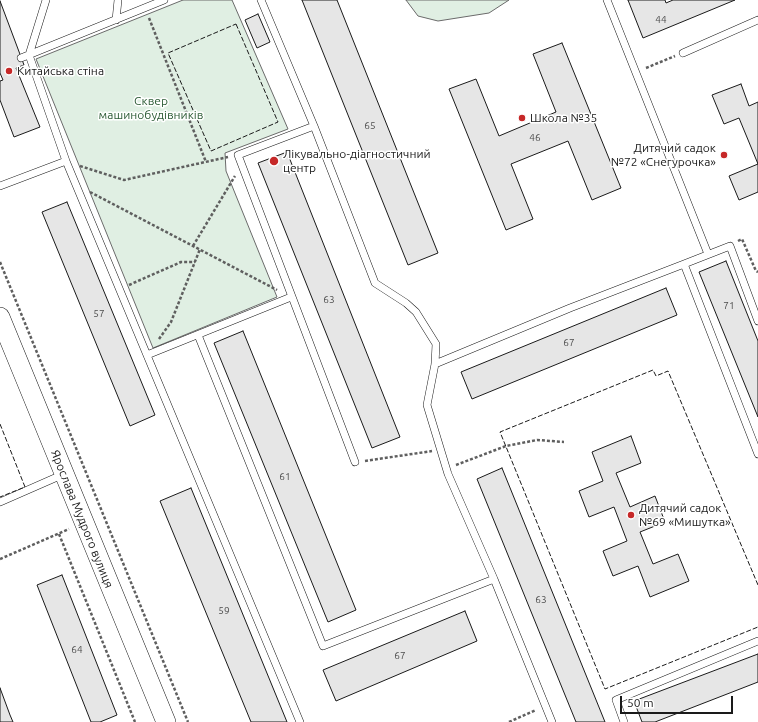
<!DOCTYPE html>
<meta charset="utf-8">
<style>
body{margin:0}
#map{position:relative;width:758px;height:722px;overflow:hidden;background:#fff;font-family:Ubuntu,sans-serif}
canvas{display:block}
.scale{position:absolute;left:620px;top:696px;width:113px;height:18px;box-sizing:border-box;border:2px solid #1a1a1a;border-top:0;padding-left:5px;font-size:12px;line-height:14px;white-space:nowrap;color:#1a1a1a;-webkit-text-stroke:3px #fff;paint-order:stroke}
</style>
<div id="map">
<canvas width="758" height="722"></canvas>
<div class="scale">50 m</div>
</div>
<script>
const context = document.querySelector('canvas').getContext('2d');
context.lineJoin = 'round';
function paint(path, color) { context.fillStyle = color; context.fill(path, 'evenodd'); }
const shape = rows => new Path2D(rows.map(r => 'M' + r).join(''));
function trace(path, color, width, dash) { context.strokeStyle = color; context.lineWidth = width; context.lineCap = dash ? 'butt' : 'round'; context.setLineDash(dash || []); context.stroke(path); }
function label(font, color, halo, rows, align = 'center') {
  context.font = font + ' Ubuntu,sans-serif'; context.lineWidth = 3; context.setLineDash([]); context.textBaseline = 'middle'; context.strokeStyle = halo; context.fillStyle = color; for (const [text, x, y, turn = 0] of rows) {
    context.save(); context.translate(x, y); context.rotate((+turn || 0) * Math.PI / 180); context.textAlign = isNaN(turn) ? turn : align; if (halo) context.strokeText(text, 0, 0); context.fillText(text, 0, 0); context.restore();
  }
}
const green = shape([
 [183,0,232,0,288,129,225,153,226,171,277,297,153,348,36,59,183,0],
 [406,0,509,0,489,13,438,21,418,16,406,0]
]);
paint(green, '#e0efe3');
trace(green, '#6a6a6a', 1);
const building = shape([
 [302,0,337,0,438,253,408,265,302,0],
 [628,0,665,0,666,3,673,0,735,0,643,38,628,0],
 [0,1,24,65,16,68,40,127,14,137,0,100,0,81,3,80,0,73,0,1],
 [258,14,270,42,257,48,245,20,258,14],
 [562,43,621,188,592,200,568,141,511,164,533,219,506,230,449,89,476,79,499,136,556,112,533,54,562,43],
 [741,84,749,106,758,102,758,192,739,200,729,176,758,164,739,118,724,124,712,95,741,84],
 [287,152,400,437,372,448,258,163,287,152],
 [67,202,155,415,130,426,42,212,67,202],
 [726,261,758,341,758,417,699,272,726,261],
 [666,288,677,315,472,399,461,372,666,288],
 [243,331,356,610,328,622,214,343,243,331],
 [631,436,641,463,616,473,630,507,655,496,665,522,640,532,653,564,678,554,689,581,650,597,638,566,613,576,603,551,627,541,614,507,589,517,579,491,603,481,592,452,631,436],
 [502,468,605,722,576,722,477,479,502,468],
 [191,488,287,722,251,722,160,501,191,488],
 [62,575,117,715,100,722,91,722,37,585,62,575],
 [465,611,477,641,336,701,323,670,465,611],
 [758,654,758,682,655,722,642,722,634,701,758,654],
 [0,688,10,715,13,722,0,722,0,688]
]);
paint(building, '#e6e6e6');
trace(building, '#1a1a1a', 1);
const lane = shape([
 [46,0,29,55,66,161],
 [261,0,314,126],
 [607,0,708,254],
 [116,20,118,0],
 [683,53,758,20],
 [21,58,164,0],
 [0,186,66,161,300,722],
 [758,321,730,246,684,264,758,454],
 [198,335,323,646,494,579,552,722],
 [147,355,291,297],
 [435,364,570,308,684,264],
 [355,462,238,155,314,126,375,283,406,303,416,312,436,344,435,364,427,405,448,474,494,579],
 [0,502,64,474],
 [624,722,616,700,758,641]
]);
const secondary = shape([
 [0,317,166,722]
]);
trace(lane, '#1a1a1a', 8);
trace(secondary, '#1a1a1a', 20);
trace(shape([
 [149,18,206,162],
 [646,68,675,56],
 [80,166,124,180,228,157],
 [90,192,277,290],
 [738,241,742,239,756,271,758,272],
 [193,246,235,176],
 [0,262,188,722],
 [129,285,181,262,195,262],
 [159,339,171,322,200,249],
 [365,461,432,451],
 [456,465,506,446,537,440,564,442],
 [59,534,135,722],
 [0,559,69,529],
 [509,722,536,710]
]), '#5f5f5f', 2.5, [3, 2]);
trace(lane, '#fff', 7);
trace(secondary, '#fff', 19);
trace(shape([
 [236,24,278,122,211,151,168,53,236,24],
 [0,424,25,487,0,497],
 [758,585,668,371,656,376,653,370,500,432,605,689,758,627]
]), '#1a1a1a', 1, [5, 2]);
for (const [x, y, r, color] of [
 [9,71,4,"#c62828"],
 [522,118,4,"#c62828"],
 [724,155,4,"#c62828"],
 [274,161,5,"#c62828"],
 [631,515,4,"#c62828"]
]) { const dot = new Path2D(); dot.arc(x, y, r, 0, 2 * Math.PI); context.fillStyle = color; context.fill(dot); trace(dot, '#fff', 1.5); }
label('10px', '#4d4d4d', null, [
 ["44",661,20],
 ["65",370,126],
 ["46",535,138],
 ["63",329,300],
 ["71",729,306],
 ["57",99,314],
 ["67",569,343],
 ["61",285,477],
 ["63",541,600],
 ["59",224,611],
 ["64",77,650],
 ["67",400,656]
]);
label('12px', '#1a1a1a', '#fff', [
 ["Китайська стіна",17,71],
 ["Школа №35",530,118],
 ["Дитячий садок",716,148,"right"],
 ["№72 «Снегурочка»",716,162,"right"],
 ["Лікувально-діагностичний",283,154],
 ["центр",283,168],
 ["Дитячий садок",639,508],
 ["№69 «Мишутка»",639,522]
], 'left');
label('12px', '#2b5a34', '#fff', [
 ["Сквер",151,101],
 ["машинобудівників",151,115]
]);
label('12px', '#1a1a1a', '#fff', [
 ["Ярослава Мудрого вулиця",82,519,68]
]);
</script>
